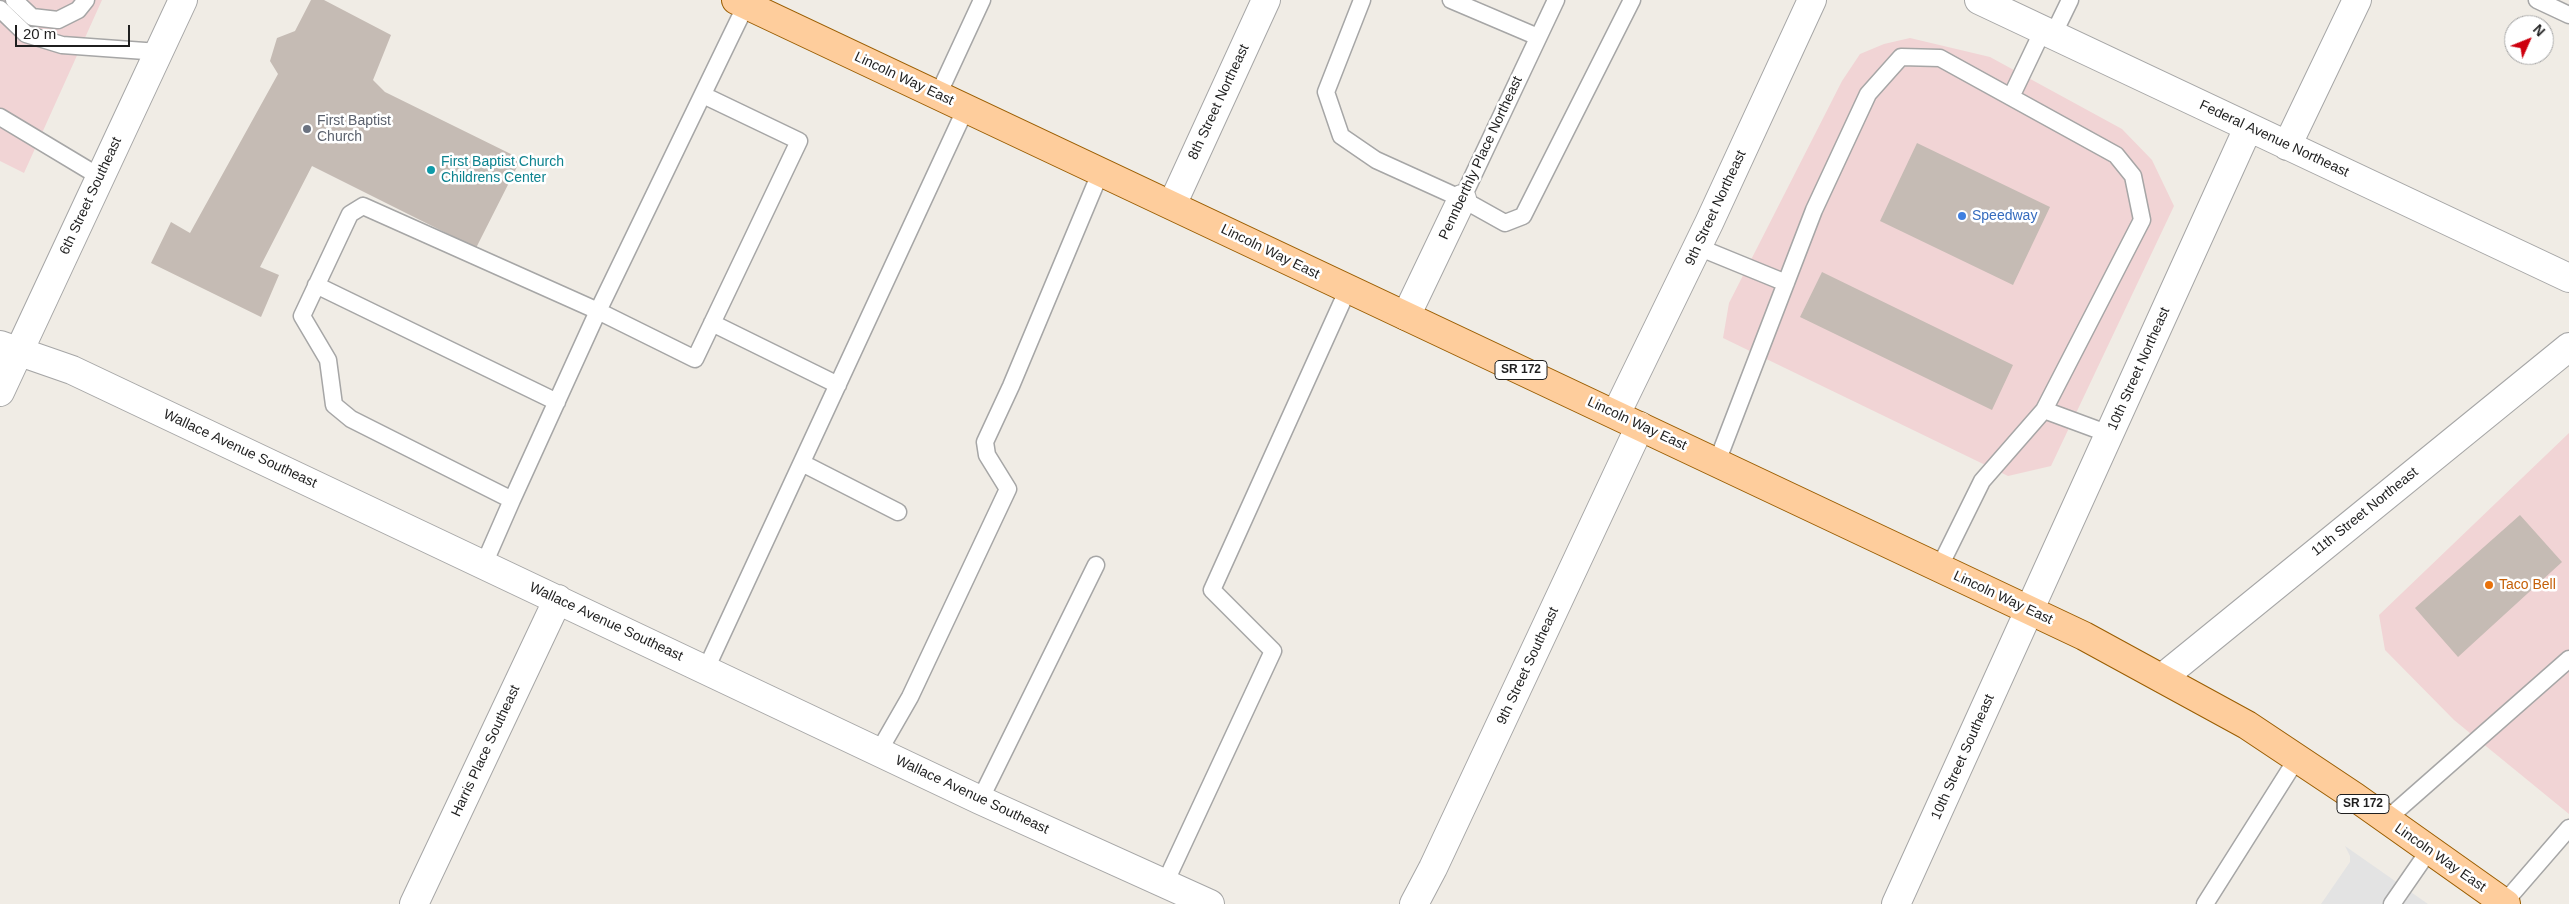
<!DOCTYPE html>
<style>
body{margin:0}
#map{position:relative;width:2569px;height:904px;overflow:hidden;background:#f0ece5;font-family:Helvetica,sans-serif}
canvas{display:block}
.north{position:absolute;left:2504px;top:15px;width:50px;height:50px;box-sizing:border-box;background:#fff;border:1px solid #a5a5a5;border-radius:50%;rotate:46deg;font-size:14px;font-weight:700;line-height:20px;text-align:center;color:#1f1f1f}
.north::after{content:'';display:block;margin:auto;width:18px;height:22px;background:#ce000e;clip-path:polygon(50% 0,100% 100%,50% 72%,0 100%)}
.scale{position:absolute;left:15px;top:25px;width:115px;height:22px;box-sizing:border-box;border:2px solid #1f1f1f;border-top:0;padding-left:6px;font-size:15px;line-height:18px;white-space:nowrap;color:#1f1f1f;-webkit-text-stroke:4px #fff;paint-order:stroke}
</style>
<div id="map">
<canvas width="2569" height="904"></canvas>
<div class="north">N</div>
<div class="scale">20 m</div>
</div>
<script>
const context = document.querySelector('canvas').getContext('2d');
context.lineJoin = 'round';
function paint(path, color) { context.fillStyle = color; context.fill(path, 'evenodd'); }
const shape = rows => new Path2D(rows.map(r => 'M' + r).join(''));
function trace(path, color, width, dash) { context.strokeStyle = color; context.lineWidth = width; context.lineCap = dash ? 'butt' : 'round'; context.setLineDash(dash || []); context.stroke(path); }
function label(font, color, halo, rows, align = 'center') {
  context.font = font + ' Helvetica,sans-serif'; context.lineWidth = 5; context.setLineDash([]); context.textBaseline = 'middle'; context.strokeStyle = halo; context.fillStyle = color; for (const [text, x, y, turn = 0] of rows) {
    context.save(); context.translate(x, y); context.rotate((+turn || 0) * Math.PI / 180); context.textAlign = isNaN(turn) ? turn : align; if (halo) context.strokeText(text, 0, 0); context.fillText(text, 0, 0); context.restore();
  }
}
paint(shape([
 [0,0,102,0,24,173,0,161],
 [1910,38,1990,57,2122,129,2152,160,2174,206,2051,466,2008,476,1723,338,1729,303,1842,81,1860,54,1884,44],
 [2569,433,2569,814,2454,720,2385,650,2379,615]
]), '#f1d4d5');
paint(shape([
 [2345,846,2428,904,2321,904,2350,862,2350,856]
]), '#e3e3e3');
paint(shape([
 [311,0,324,0,391,35,373,80,385,92,521,159,476,248,312,166,260,267,279,275,261,317,151,263,171,222,190,233,278,74,270,61,277,38,295,31],
 [1917,143,2050,207,2013,285,1880,221],
 [1822,272,2013,365,1992,410,1800,317],
 [2520,515,2562,562,2458,657,2415,608]
]), '#c5bbb4');
const service = shape([
 [14,0,32,17,58,20,78,10,86,0],
 [1362,0,1326,92,1341,136,1376,160,1462,199,1505,223,1523,216,1632,0],
 [1451,0,1538,37],
 [2537,0,2569,15],
 [0,9,26,34,62,45,159,52],
 [2053,35,2070,0],
 [703,95,799,141,695,359,598,311,729,40,746,5],
 [938,95,982,0],
 [2011,97,2043,30],
 [0,117,100,177],
 [1462,199,1556,0],
 [363,206,598,311,512,500,351,419,334,405,328,360,302,316,350,214,363,206],
 [1698,247,1786,283],
 [316,285,557,402],
 [712,323,838,385],
 [2044,410,2109,434],
 [1717,462,1814,210,1868,94,1901,57,1940,58,2116,155,2133,176,2142,220,2044,410,1982,481,1939,568],
 [802,463,898,512],
 [484,564,512,500],
 [706,669,966,108],
 [879,751,910,697,1008,489,987,455,985,442,1011,386,1101,171],
 [980,800,1096,565],
 [2386,820,2569,659],
 [1165,883,1273,651,1212,590,1348,289],
 [2504,903,2569,828],
 [2205,904,2296,760],
 [2392,904,2430,849]
]);
const minor = shape([
 [1979,0,2569,278],
 [2287,146,2357,0],
 [1406,316,1462,199],
 [0,345,72,370,980,800,1210,904],
 [0,392,183,0],
 [1616,414,1709,223,1812,0],
 [2162,678,2569,347],
 [414,904,558,599],
 [1414,904,1433,868,1640,426],
 [1896,904,2248,128]
]);
const tertiary = shape([
 [1172,205,1266,0]
]);
const primary = shape([
 [736,0,2084,636,2247,725,2355,797,2506,904]
]);
trace(service, '#a6a6a6', 19);
trace(minor, '#a6a6a6', 30);
trace(tertiary, '#a6a6a6', 30);
trace(primary, '#9a5d00', 30);
trace(service, '#fff', 16);
trace(minor, '#fff', 28);
trace(tertiary, '#fff', 28);
trace(primary, '#fecd9c', 28);
for (const [x, y, r, color] of [
 [307,129,5,"#6b7280"],
 [431,170,5,"#0f9aa8"],
 [1962,216,5,"#3f7fe0"],
 [2489,585,5,"#e8710a"]
]) { const dot = new Path2D(); dot.arc(x, y, r, 0, 2 * Math.PI); context.fillStyle = color; context.fill(dot); trace(dot, '#fff', 2); }
for (const [x, y, w] of [
 [1521,370,52],
 [2363,804,52]
]) { const box = new Path2D(); box.roundRect(x - w / 2, y - 9.5, w, 19, 4); context.fillStyle = '#fff'; context.fill(box); trace(box, '#1f1f1f', 1); }
label('bold 12px', '#1f1f1f', null, [
 ["SR 172",1521,370],
 ["SR 172",2363,804]
]);
label('14px', '#1f1f1f', '#fff', [
 ["Lincoln Way East",904,79,25],
 ["8th Street Northeast",1219,102,-65],
 ["Federal Avenue Northeast",2274,139,25],
 ["Pennberthly Place Northeast",1481,158,-65],
 ["6th Street Southeast",91,196,-65],
 ["9th Street Northeast",1716,208,-65],
 ["Lincoln Way East",1270,252,26],
 ["10th Street Northeast",2139,369,-66],
 ["Lincoln Way East",1637,424,25],
 ["Wallace Avenue Southeast",240,449,25],
 ["11th Street Northeast",2365,512,-39],
 ["Lincoln Way East",2003,598,25],
 ["Wallace Avenue Southeast",606,622,25],
 ["9th Street Southeast",1528,666,-65],
 ["Harris Place Southeast",486,751,-65],
 ["10th Street Southeast",1963,757,-66],
 ["Wallace Avenue Southeast",972,795,25],
 ["Lincoln Way East",2440,858,35]
]);
label('14px', '#5b616d', '#fff', [
 ["First Baptist",317,121],
 ["Church",317,137]
], 'left');
label('14px', '#0d838f', '#fff', [
 ["First Baptist Church",441,162],
 ["Childrens Center",441,178]
], 'left');
label('14px', '#366cbe', '#fff', [
 ["Speedway",1972,216]
], 'left');
label('14px', '#c56008', '#fff', [
 ["Taco Bell",2499,585]
], 'left');
</script>
